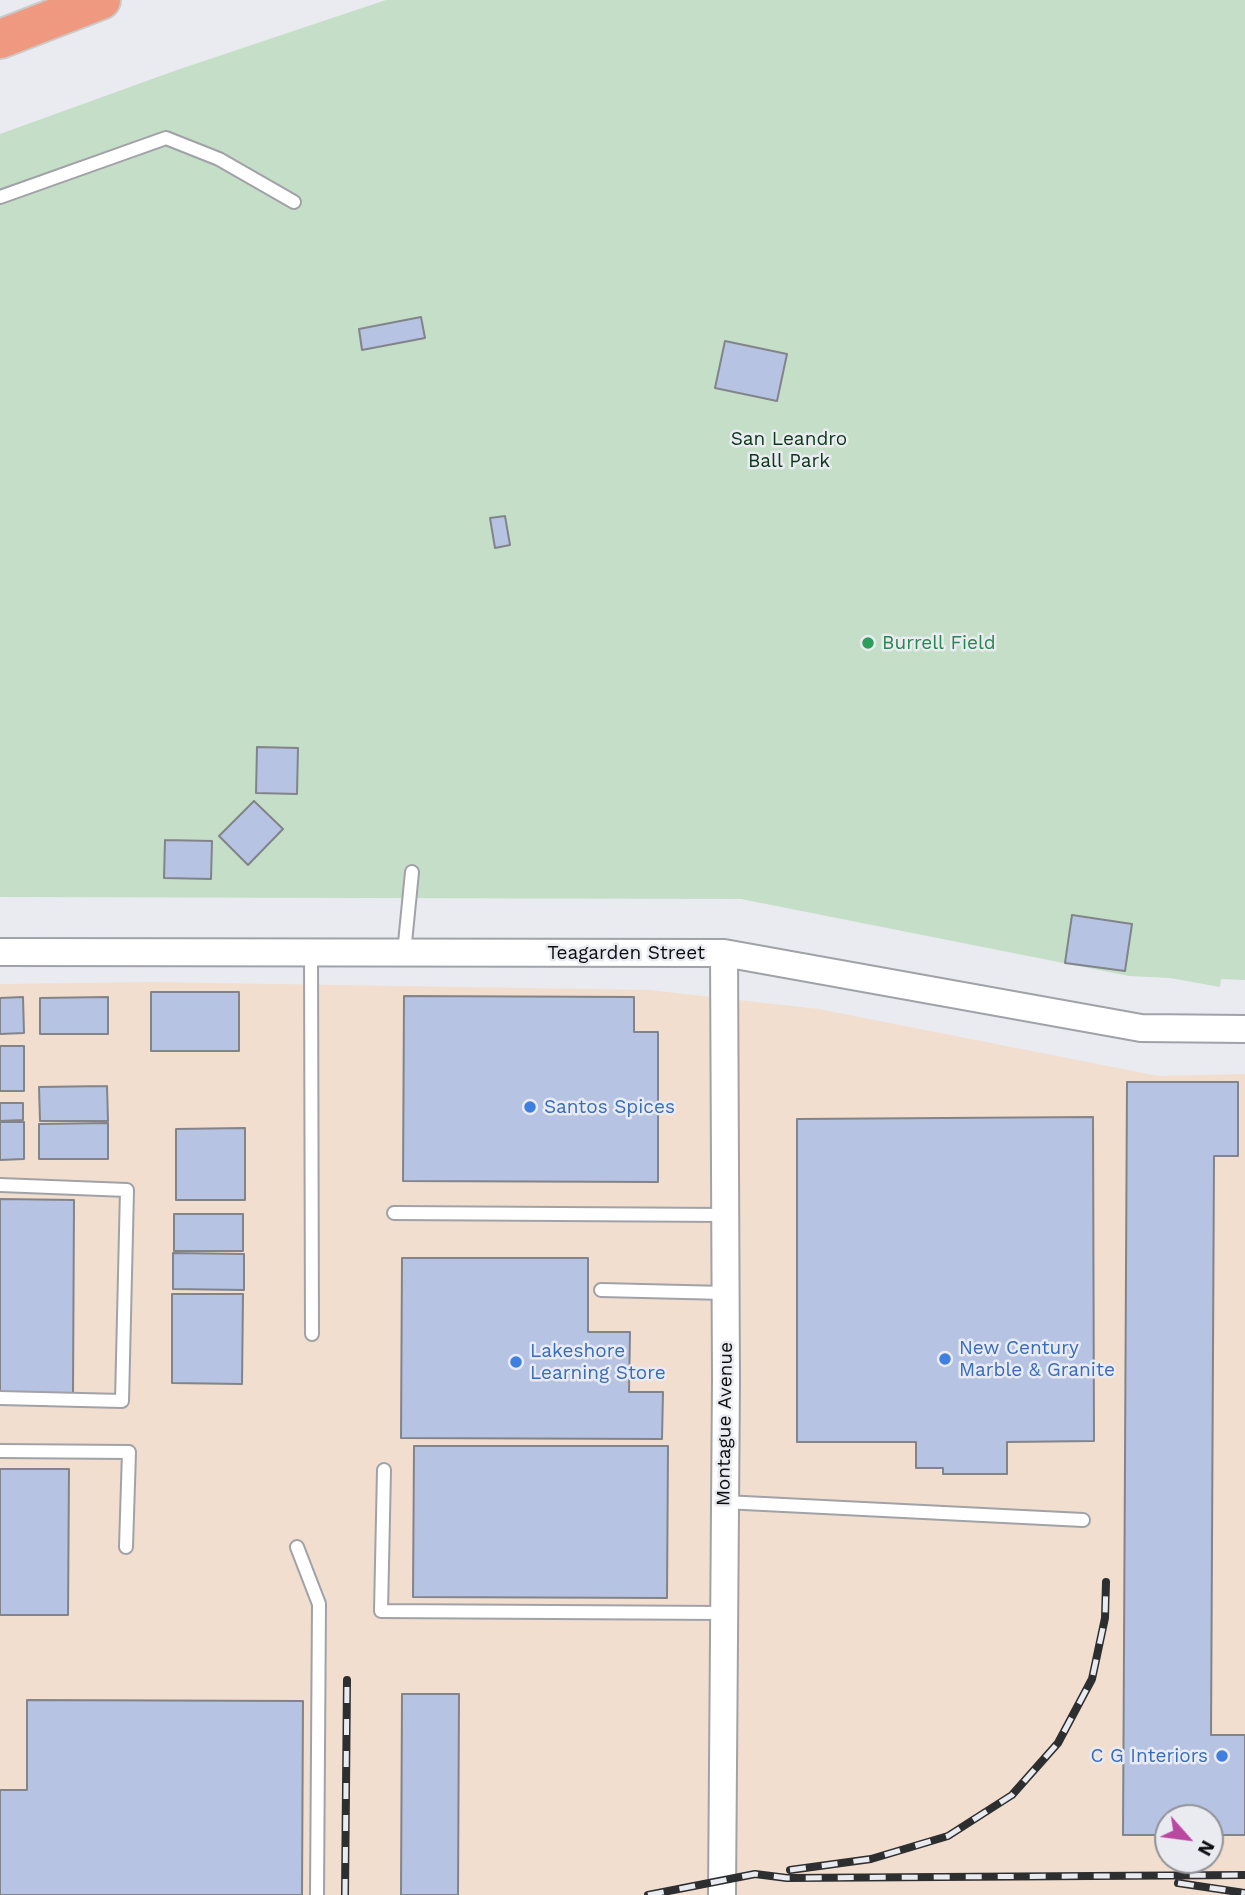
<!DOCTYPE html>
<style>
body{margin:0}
#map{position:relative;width:1245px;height:1895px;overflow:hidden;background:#e9ebf1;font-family:"Work Sans",sans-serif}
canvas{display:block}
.north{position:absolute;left:1154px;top:1804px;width:70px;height:70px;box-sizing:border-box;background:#e9ebf1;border:2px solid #919297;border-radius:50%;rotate:118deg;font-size:19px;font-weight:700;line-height:28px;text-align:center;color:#0c0d0f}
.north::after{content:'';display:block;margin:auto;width:24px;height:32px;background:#ba47a0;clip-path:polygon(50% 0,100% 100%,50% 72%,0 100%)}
</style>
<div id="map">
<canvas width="1245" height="1895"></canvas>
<div class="north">N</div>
</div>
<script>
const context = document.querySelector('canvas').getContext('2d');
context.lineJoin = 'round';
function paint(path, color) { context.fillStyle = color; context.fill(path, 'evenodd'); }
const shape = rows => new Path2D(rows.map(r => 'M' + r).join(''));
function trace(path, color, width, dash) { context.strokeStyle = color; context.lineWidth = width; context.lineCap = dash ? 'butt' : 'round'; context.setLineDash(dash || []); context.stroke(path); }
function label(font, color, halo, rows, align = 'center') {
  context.font = font + ' "Work Sans",sans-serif'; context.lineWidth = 5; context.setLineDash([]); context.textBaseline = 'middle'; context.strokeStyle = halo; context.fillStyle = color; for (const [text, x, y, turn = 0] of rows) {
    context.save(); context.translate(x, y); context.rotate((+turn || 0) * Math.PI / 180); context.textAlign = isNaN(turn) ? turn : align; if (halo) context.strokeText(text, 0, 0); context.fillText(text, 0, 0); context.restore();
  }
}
paint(shape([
 [153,982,649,990,819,1009,1158,1076,1245,1074,1245,1895,0,1895,0,984],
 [1168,1818,1210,1818,1210,1860,1168,1860]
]), '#f1dece');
paint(shape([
 [386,0,1245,0,1245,980,1221,979,1220,987,1170,978,1129,976,741,899,0,897,0,134,177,70]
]), '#c5dec7');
const building = shape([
 [421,317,425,338,362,350,359,329,421,317],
 [725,341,787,354,777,401,715,388,725,341],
 [505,516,510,545,495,548,490,518,505,516],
 [257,747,298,748,297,794,256,793,257,747],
 [254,801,283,829,248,865,219,836,254,801],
 [165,840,212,841,211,879,164,878,165,840],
 [1072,915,1132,924,1125,971,1065,963,1072,915],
 [151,992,239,992,239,1051,151,1051,151,992],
 [404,996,634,997,634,1032,658,1032,658,1182,403,1181,404,996],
 [23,997,24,1033,0,1034,0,998,23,997],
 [108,997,108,1034,40,1034,40,998,108,997],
 [0,1046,24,1046,24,1091,0,1091,0,1046],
 [1127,1082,1238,1082,1238,1156,1214,1156,1211,1735,1245,1735,1245,1835,1210,1835,1210,1818,1168,1818,1168,1835,1123,1835,1127,1082],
 [107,1086,108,1121,40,1121,39,1087,107,1086],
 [0,1103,23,1103,23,1120,0,1121,0,1103],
 [1093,1117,1094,1441,1007,1442,1007,1474,943,1474,943,1468,916,1468,916,1442,797,1442,797,1119,1093,1117],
 [0,1122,24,1122,24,1159,0,1160,0,1122],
 [108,1123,108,1159,39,1159,39,1124,108,1123],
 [245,1128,245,1200,176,1200,176,1129,245,1128],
 [0,1199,74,1200,73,1393,0,1393,0,1199],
 [174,1214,243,1214,243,1251,174,1251,174,1214],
 [173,1253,244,1254,244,1290,173,1289,173,1253],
 [402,1258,588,1258,588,1332,630,1332,629,1392,663,1392,662,1439,401,1438,402,1258],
 [172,1294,243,1294,242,1384,172,1383,172,1294],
 [414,1446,668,1446,667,1598,413,1597,414,1446],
 [0,1469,69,1469,68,1615,0,1615,0,1469],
 [402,1694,459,1694,458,1895,401,1895,402,1694],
 [27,1700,303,1701,302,1895,0,1895,0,1790,27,1790,27,1700]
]);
paint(building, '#b7c3e3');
trace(building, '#828489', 2);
const service = shape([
 [0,197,166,138,219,159,294,202],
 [311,952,312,1334],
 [404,953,412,872],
 [0,1185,127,1190,122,1401,0,1398],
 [394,1213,724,1215],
 [601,1290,726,1293],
 [0,1451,129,1452,126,1547],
 [384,1470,381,1611,723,1613],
 [724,1502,1083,1520],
 [297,1547,319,1604,317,1895]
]);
const minor = shape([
 [0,952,724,953,1141,1028,1245,1029],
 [722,1895,726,1380,724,953]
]);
const motorway = shape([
 [0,39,101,0]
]);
trace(service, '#a0a2a8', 16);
trace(minor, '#a0a2a8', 30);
trace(motorway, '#cacaca', 42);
trace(service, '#fff', 12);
trace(minor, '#fff', 26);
trace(motorway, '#f09981', 38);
const rail = shape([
 [790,1870,871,1859,948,1836,1012,1795,1058,1743,1092,1679,1105,1618,1106,1582],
 [1178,1883,1245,1893],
 [345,1895,347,1680],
 [648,1895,755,1874,787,1878,1245,1875]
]);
trace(rail, '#2d2e30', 8);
trace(rail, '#e9ebf1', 5, [16]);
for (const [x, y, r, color] of [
 [868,643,7,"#2e9e5b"],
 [530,1107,7,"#3f7fe0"],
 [945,1359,7,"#3f7fe0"],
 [516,1362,7,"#3f7fe0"],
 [1222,1756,7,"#3f7fe0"]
]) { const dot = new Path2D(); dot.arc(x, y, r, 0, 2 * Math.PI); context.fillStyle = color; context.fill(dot); trace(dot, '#e9ebf1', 2.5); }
label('19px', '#093816', '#e9ebf1', [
 ["San Leandro",789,439],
 ["Ball Park",789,461]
]);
label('19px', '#27864d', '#e9ebf1', [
 ["Burrell Field",882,643]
], 'left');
label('19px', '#0c0d0f', '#e9ebf1', [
 ["Teagarden Street",626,953],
 ["Montague Avenue",725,1424,-89]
]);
label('19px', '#366cbe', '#e9ebf1', [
 ["Santos Spices",544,1107],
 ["New Century",959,1348],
 ["Marble & Granite",959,1370],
 ["Lakeshore",530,1351],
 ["Learning Store",530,1373],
 ["C G Interiors",1208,1756,"right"]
], 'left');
</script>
